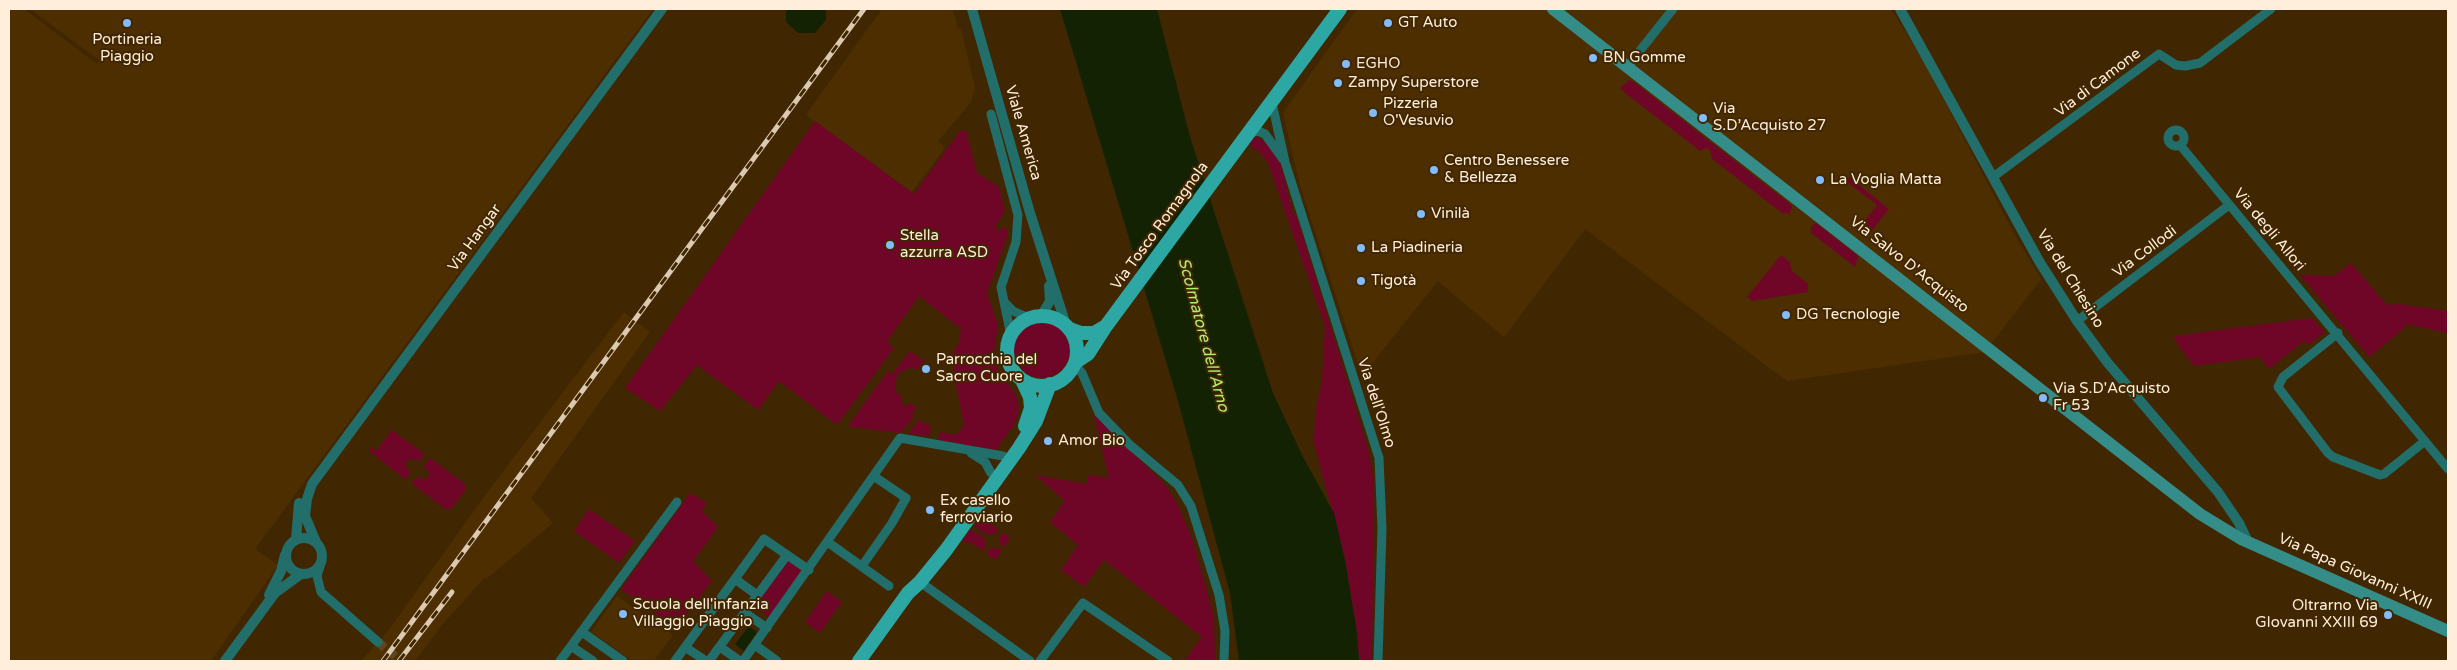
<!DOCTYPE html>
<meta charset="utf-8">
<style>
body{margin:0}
#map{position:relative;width:2457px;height:670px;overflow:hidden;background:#412701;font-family:"Varela Round",sans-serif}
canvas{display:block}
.frame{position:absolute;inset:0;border:10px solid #ffeedb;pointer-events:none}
</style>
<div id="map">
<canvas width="2457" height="670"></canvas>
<div class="frame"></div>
</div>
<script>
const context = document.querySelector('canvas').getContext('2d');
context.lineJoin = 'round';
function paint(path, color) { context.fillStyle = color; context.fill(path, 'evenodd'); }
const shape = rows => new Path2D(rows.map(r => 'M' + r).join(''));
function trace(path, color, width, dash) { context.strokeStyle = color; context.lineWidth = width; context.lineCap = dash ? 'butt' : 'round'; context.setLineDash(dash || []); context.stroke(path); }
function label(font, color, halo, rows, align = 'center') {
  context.font = font + ' "Varela Round",sans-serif'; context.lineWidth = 4; context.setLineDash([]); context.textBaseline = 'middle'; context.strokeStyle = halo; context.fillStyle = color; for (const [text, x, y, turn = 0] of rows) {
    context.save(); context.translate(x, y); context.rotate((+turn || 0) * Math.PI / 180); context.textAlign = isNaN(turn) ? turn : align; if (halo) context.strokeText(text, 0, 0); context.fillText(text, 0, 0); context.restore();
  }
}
paint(shape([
 [9,9,24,9,97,64,99,60,30,9,653,9,255,549,278,565,211,661,9,661],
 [882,9,953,9,958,29,961,29,975,88,971,102,938,141,945,148,912,192,806,115],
 [1357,9,1891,9,1925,64,2013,232,2041,279,1985,352,1787,381,1585,229,1504,337,1438,281,1362,376,1300,185,1283,113],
 [624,312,650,332,531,498,553,523,486,579,484,578,441,626,415,661,361,661,387,632,495,482],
 [617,596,673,635,654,661,633,661,591,632]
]), '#4d2e00');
paint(shape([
 [1629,80,1634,82,1790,204,1792,207,1789,214,1782,213,1712,159,1710,150,1706,148,1700,151,1625,93,1621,89,1622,86],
 [815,121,914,194,960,131,966,130,977,173,999,187,1005,210,995,228,999,231,1003,227,1006,228,1008,234,987,293,998,325,994,352,997,369,1016,395,1019,409,1015,423,996,450,938,440,940,432,955,435,964,426,952,363,952,354,959,343,961,329,919,296,887,342,894,348,837,425,779,381,758,410,697,365,660,411,625,388],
 [1256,137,1266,142,1281,165,1293,213,1297,217,1369,452,1373,477,1374,522,1372,661,1359,661,1357,633,1345,560,1314,443,1315,414,1322,381,1325,326,1268,163,1259,152,1249,145,1252,139],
 [1849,177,1889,209,1866,238,1857,231,1877,205,1847,182],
 [1816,223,1858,256,1855,267,1811,233,1811,227],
 [1781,255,1790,262,1791,270,1808,284,1808,292,1752,301,1747,297],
 [2351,263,2387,305,2399,304,2448,311,2448,333,2404,324,2406,327,2369,357,2300,275,2334,276],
 [2312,318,2325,332,2310,344,2303,342,2269,369,2260,357,2194,366,2177,344,2174,336],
 '1014 350a28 28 0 1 1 56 0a28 28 0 1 1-56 0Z',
 [910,351,924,361,916,370,912,367,897,374,895,391,901,396,901,404,905,406,910,403,917,408,912,412,915,415,901,433,850,427,850,423,888,371,892,374],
 [1093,412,1165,485,1177,503,1192,538,1214,617,1215,661,1184,661,1202,637,1104,560,1084,587,1061,570,1078,545,1050,522,1065,501,1035,475,1087,484,1088,475,1109,478],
 [920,418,921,422,931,426,929,436,908,434],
 [392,430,425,454,419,461,410,459,407,461,406,467,411,471,406,480,369,451,370,447,376,451],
 [430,458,466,485,465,491,451,509,445,509,411,483,417,477,423,479,428,477,429,473,424,465],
 [690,493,707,503,702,511,718,527,693,561,712,581,676,628,621,589],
 [589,509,635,541,619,563,574,531],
 [982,515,985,520,998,529,995,534,987,535,974,526],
 [971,529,985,539,986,546,983,551,971,543,962,541],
 [1002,532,1010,538,1004,547,1000,544,999,537],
 [991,548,997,548,1002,551,995,560,986,554],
 [788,560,804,571,770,618,754,606],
 [827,591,842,602,820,633,805,622]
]), '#6f0628');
paint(shape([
 [786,9,826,9,826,20,815,33,798,33,786,22],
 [1060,9,1157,9,1190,137,1273,393,1303,457,1334,513,1345,560,1357,633,1359,661,1239,661,1230,593,1178,401],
 [749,626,757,632,744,651,735,644]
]), '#132203');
trace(shape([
 [378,642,401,661]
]), '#5e4522', 9, [9, 4.5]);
trace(shape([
 [1627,67,1673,9],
 [1272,103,1285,162,1379,458,1382,528,1378,661],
 [991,114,1018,215,1016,242,1001,287,1011,336],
 '2168 138a8 8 0 1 1 16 0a8 8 0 1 1-16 0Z',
 [1249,133,1258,131,1265,134,1283,159],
 [2180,145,2448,469],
 [1993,177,2159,54,2176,65,2185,66,2200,63,2271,9],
 [1005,303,1013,311,1029,318],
 [2077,321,2229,205],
 [2338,333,2283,377,2278,387,2328,453,2333,457,2380,475,2384,474,2425,441],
 [1075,365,1082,373,1099,413,1130,445,1178,485,1191,506,1219,595,1225,631,1224,661],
 [971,453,985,462,991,473],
 [829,543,889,586],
 [321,563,317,576,321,592,378,642],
 [862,566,892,523,906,498,875,477],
 [735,579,757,595],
 [920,582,1030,661],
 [745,613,767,628],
 [582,632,623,661],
 [755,645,777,661],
 [571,646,593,661],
 [685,647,706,661],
 [720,647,740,661],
 [560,661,677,502],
 [675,661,764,539,809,570],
 [709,661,787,555],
 [743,661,900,438,1003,456],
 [1040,661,1083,603,1168,661]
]), '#216e6b', 9);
trace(shape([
 [972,9,1030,213,1066,325],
 [1900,9,2039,261,2077,321,2107,362,2218,492,2239,523,2248,542],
 [1041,316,1050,301,1049,286],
 '286 556a18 18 0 1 1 36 0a18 18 0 1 1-36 0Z',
 [296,539,299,503],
 [316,542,305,516,307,499,312,484,662,9],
 [269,595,281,571,285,555],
 [225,661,275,593,301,574]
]), '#216e6b', 10);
trace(shape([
 [1553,9,2200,514,2241,539,2448,631]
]), '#358d8a', 12);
trace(shape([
 '1007 351a35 35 0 1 1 70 0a35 35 0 1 1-70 0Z',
 [1070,329,1081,333,1094,333,1106,326],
 [1076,362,1088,354,1106,326,1340,9],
 [1022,380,1030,397,1031,408,1025,426],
 [859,661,908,593,920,582,946,550,1019,448,1036,421,1050,384]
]), '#2da7a3', 14);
const rail = shape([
 [383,661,864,9],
 [399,661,452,592]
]);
trace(rail, '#dcc9b2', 5);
trace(rail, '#412701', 3, [9]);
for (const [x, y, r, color] of [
 [127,23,5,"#83bcfa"],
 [1388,23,5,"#83bcfa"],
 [1593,58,5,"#83bcfa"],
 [1346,64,5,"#83bcfa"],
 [1338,83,5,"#83bcfa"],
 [1373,113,5,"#83bcfa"],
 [1703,118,5,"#83bcfa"],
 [1434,170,5,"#83bcfa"],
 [1820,180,5,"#83bcfa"],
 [1421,214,5,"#83bcfa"],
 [890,245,5,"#83bcfa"],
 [1361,248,5,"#83bcfa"],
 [1361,281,5,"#83bcfa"],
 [1786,315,5,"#83bcfa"],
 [926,369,5,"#83bcfa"],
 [2043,398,5,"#83bcfa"],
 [1048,441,5,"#83bcfa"],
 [930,510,5,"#83bcfa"],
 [623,614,5,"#83bcfa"],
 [2388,615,5,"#83bcfa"]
]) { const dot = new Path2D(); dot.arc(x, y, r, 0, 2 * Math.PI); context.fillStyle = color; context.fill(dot); trace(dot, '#412701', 2); }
label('15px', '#ffeedb', '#412701', [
 ["GT Auto",1398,23],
 ["Portineria",127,40,"center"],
 ["Piaggio",127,57,"center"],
 ["BN Gomme",1603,58],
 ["EGHO",1356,64],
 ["Zampy Superstore",1348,83],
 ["Pizzeria",1383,104],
 ["O'Vesuvio",1383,121],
 ["Via",1713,109],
 ["S.D’Acquisto 27",1713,126],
 ["Centro Benessere",1444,161],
 ["& Bellezza",1444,178],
 ["La Voglia Matta",1830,180],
 ["Vinilà",1431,214],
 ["Stella",900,236],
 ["azzurra ASD",900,253],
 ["La Piadineria",1371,248],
 ["Tigotà",1371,281],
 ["DG Tecnologie",1796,315],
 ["Parrocchia del",936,360],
 ["Sacro Cuore",936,377],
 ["Via S.D'Acquisto",2053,389],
 ["Fr 53",2053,406],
 ["Amor Bio",1058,441],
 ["Ex casello",940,501],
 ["ferroviario",940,518],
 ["Scuola dell'infanzia",633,605],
 ["Villaggio Piaggio",633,622],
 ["Oltrarno Via",2378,606,"right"],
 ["GIovanni XXIII 69",2378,623,"right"]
], 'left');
label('15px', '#ffeedb', '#412701', [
 ["Via di Camone",2098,83,-37],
 ["Viale America",1023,133,74],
 ["Via Tosco Romagnola",1160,226,-54],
 ["Via degli Allori",2269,230,50],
 ["Via Hangar",475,238,-54],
 ["Via Collodi",2145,252,-37],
 ["Via Salvo D'Acquisto",1909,265,38],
 ["Via del Chiesino",2070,279,58],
 ["Via dell'Olmo",1376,403,72],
 ["Via Papa Giovanni XXIII",2355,572,24]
]);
label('italic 16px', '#adee6d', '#412701', [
 ["Scolmatore dell'Arno",1203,335,75]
]);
</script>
